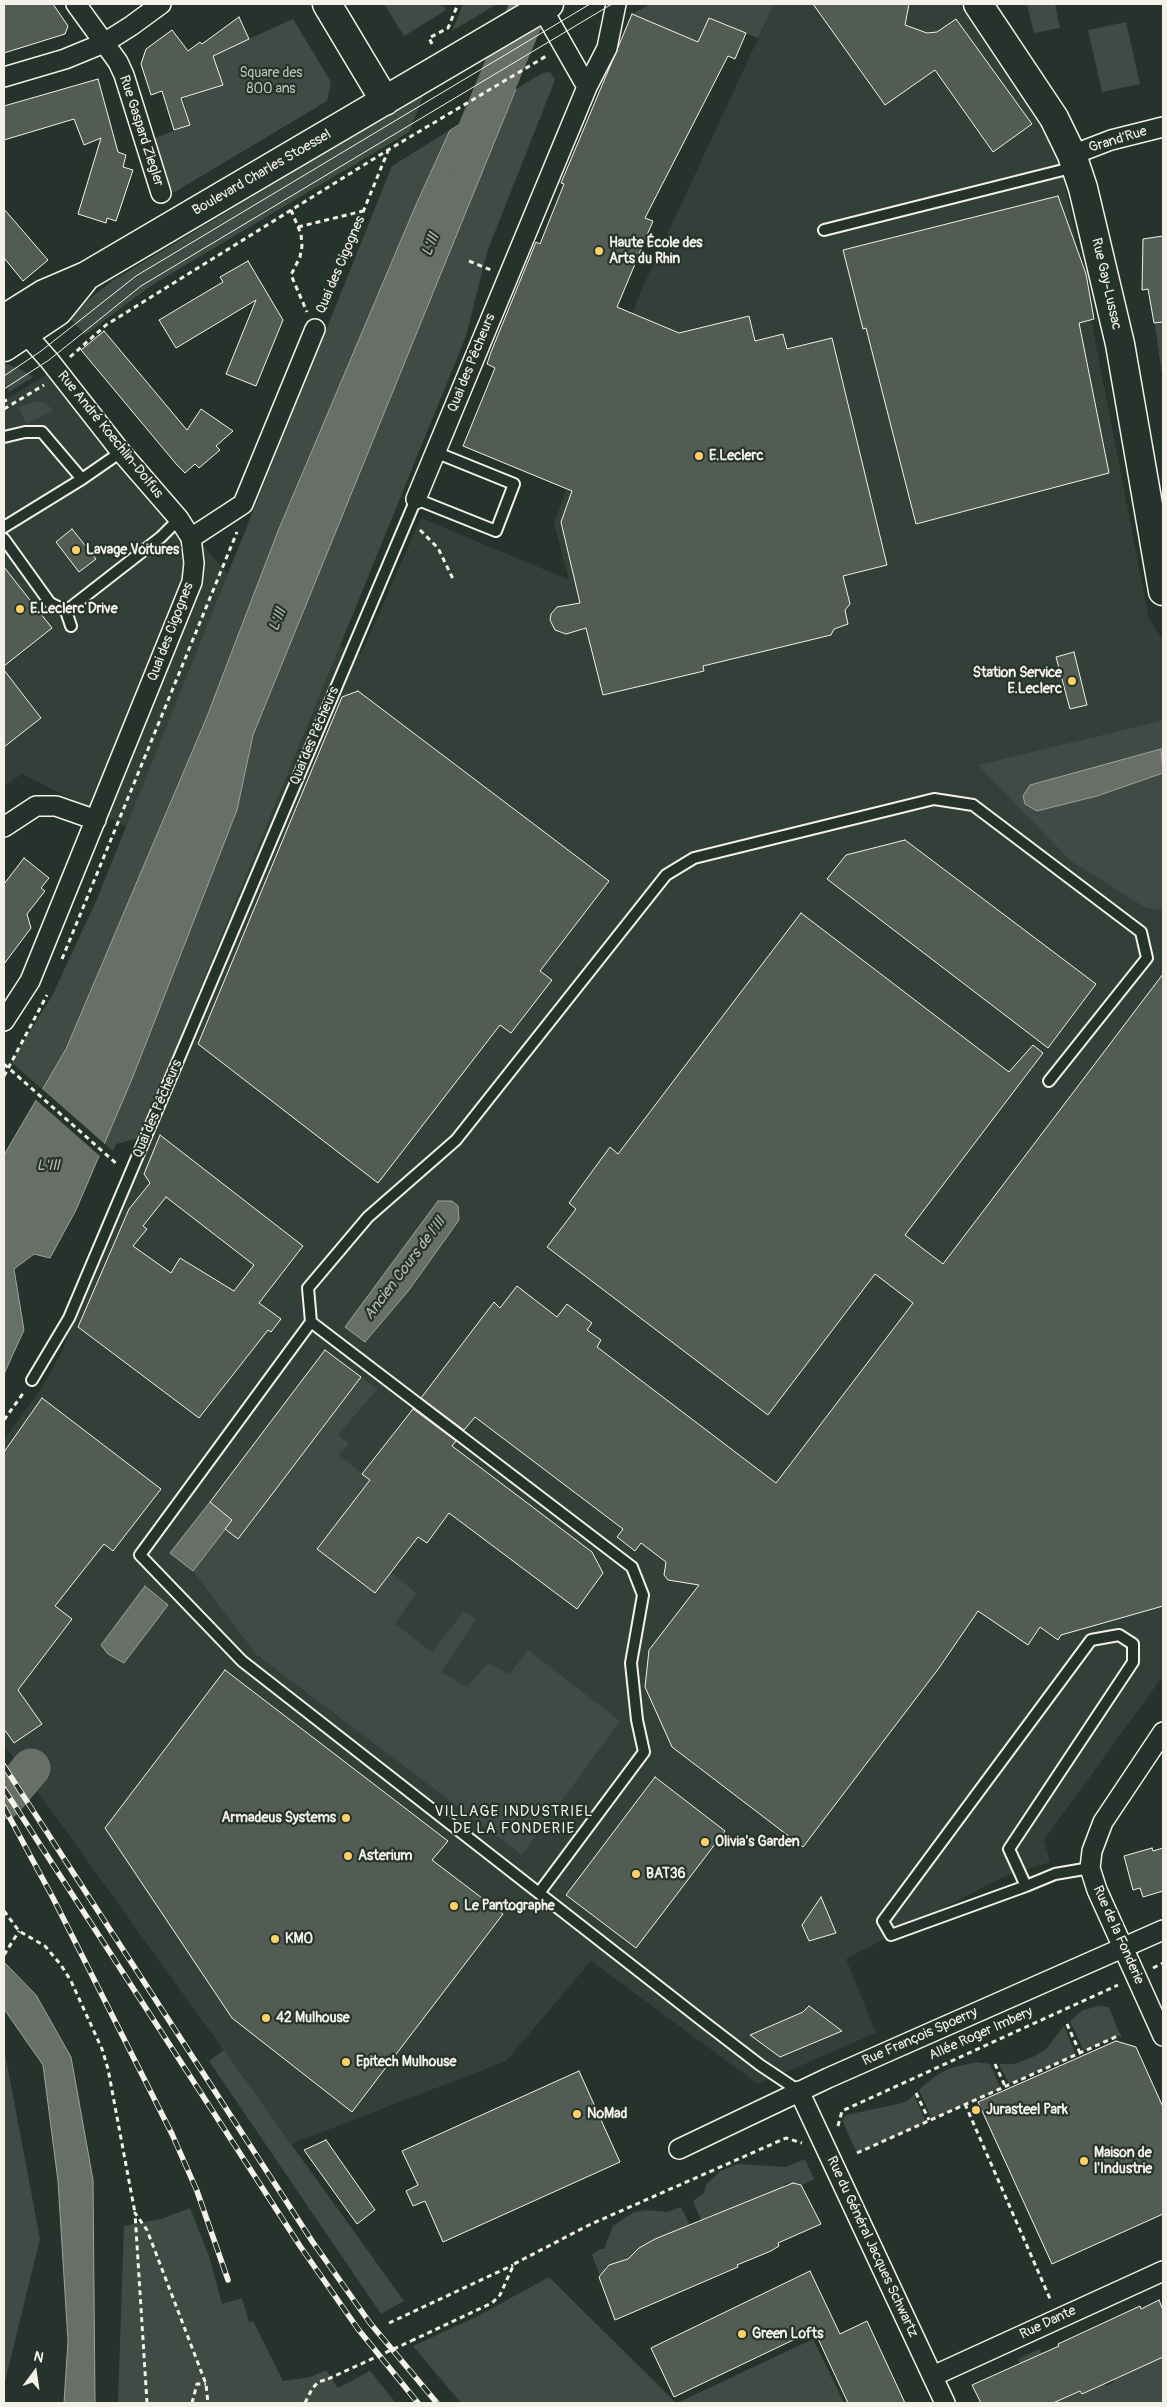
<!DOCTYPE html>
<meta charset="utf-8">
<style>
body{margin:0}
#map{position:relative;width:1167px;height:2407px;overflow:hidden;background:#26332d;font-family:Pangolin,sans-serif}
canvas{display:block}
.frame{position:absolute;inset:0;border:5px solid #f4f1e8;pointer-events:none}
.north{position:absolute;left:10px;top:2347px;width:50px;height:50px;-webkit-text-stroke:4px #26332d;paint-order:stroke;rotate:14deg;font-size:14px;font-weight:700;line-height:20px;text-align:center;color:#f4f1e8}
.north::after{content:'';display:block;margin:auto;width:18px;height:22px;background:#f4f1e8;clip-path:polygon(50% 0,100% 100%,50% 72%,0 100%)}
</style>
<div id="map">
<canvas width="1167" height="2407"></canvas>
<div class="frame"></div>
<div class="north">N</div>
</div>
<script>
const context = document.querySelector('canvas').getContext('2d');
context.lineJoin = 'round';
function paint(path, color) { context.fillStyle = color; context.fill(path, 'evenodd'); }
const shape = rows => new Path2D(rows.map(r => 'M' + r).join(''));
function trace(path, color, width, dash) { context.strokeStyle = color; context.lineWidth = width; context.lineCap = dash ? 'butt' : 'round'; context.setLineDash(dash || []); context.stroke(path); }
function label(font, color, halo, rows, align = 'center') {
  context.font = font + ' Pangolin,sans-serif'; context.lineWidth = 4.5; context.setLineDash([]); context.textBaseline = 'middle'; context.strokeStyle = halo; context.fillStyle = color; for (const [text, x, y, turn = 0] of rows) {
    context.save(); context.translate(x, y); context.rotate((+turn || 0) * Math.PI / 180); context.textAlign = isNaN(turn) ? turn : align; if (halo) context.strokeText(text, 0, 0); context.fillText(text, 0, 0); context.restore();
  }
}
paint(shape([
 [774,4,959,4,1055,133,1149,619,1163,640,1163,720,978,765,1146,908,1163,911,1163,1676,1044,1840,1050,1862,1003,1877,846,1959,876,2033,758,2084,591,1961,506,2061,291,2144,4,1745,4,1440,41,1389,63,1350,139,1138,340,646,361,654,421,518,569,580,554,523,641,291],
 [53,371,228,574,127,827,22,774,4,786,4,400]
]), '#333f39');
paint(shape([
 [384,4,442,4,446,10,404,36],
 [463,4,497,4,452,31],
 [651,4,774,4,758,38,709,18,698,42,632,14],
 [1027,4,1055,4,1060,28,1034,33],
 [293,19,331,82,327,101,173,193,154,138,190,125,183,98,223,85,213,55],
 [1126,22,1140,84,1102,92,1088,30],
 [550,72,555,80,487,252,466,336,366,582,139,1138,116,1144,113,1151,104,1143,132,1079,237,810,253,735,340,520,516,89,543,73],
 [424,94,409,132,152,285,85,335,68,316,112,281,147,260],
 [450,130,415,207,278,531,206,719,66,1049,43,1090,11,1062,53,994,97,899,392,166],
 [1163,320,1163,382,1155,325,1157,321],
 [7,364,22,370,33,377,9,392,4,381,4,365],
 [37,401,45,403,53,410,27,424,18,407],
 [1163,720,1163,911,1146,908,1071,861,978,765],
 [361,1377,377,1389,338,1435,349,1444,339,1455,370,1480,318,1549,374,1593,391,1572,416,1593,395,1624,432,1652,464,1611,476,1619,441,1672,467,1687,488,1663,510,1674,528,1650,620,1721,522,1855,257,1655,193,1571,225,1529,238,1538],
 [1100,2006,1109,2007,1120,2035,1084,2051,1070,2021,1083,2010],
 [1064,2026,1076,2055,1009,2084,999,2064,1014,2064,1035,2056,1046,2049],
 [4,2048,40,2239,4,2385],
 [224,2050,291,2144,404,2301,381,2314,209,2061],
 [977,2062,990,2064,1001,2089,932,2119,919,2090,934,2077,950,2068],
 [914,2095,926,2122,857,2153,842,2120,846,2115,898,2104,907,2101],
 [805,2159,814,2179,793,2190,788,2183,784,2184,785,2187,715,2216,714,2214,701,2220,693,2201,704,2193,706,2185,720,2171,738,2164,786,2167],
 [681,2207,690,2225,649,2242,628,2259,611,2266,605,2266,608,2274,604,2273,600,2276,592,2255,600,2249,604,2249,613,2226,620,2221,634,2212,646,2210,667,2212],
 [190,2208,210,2259,222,2304,242,2298,249,2322,253,2321,283,2381,310,2377,326,2370,338,2388,370,2371,396,2403,118,2403,124,2226,161,2219],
 [549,2277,676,2403,461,2403,413,2346,476,2317],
 [813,2339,844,2403,677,2403],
 [1039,2349,1063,2399,1080,2391,1082,2394,1104,2384,1106,2386,1114,2382,1113,2380,1159,2359,1158,2356,1163,2353,1163,2403,1037,2403,1018,2359]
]), '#414b45');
const water = shape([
 [516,89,253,735,237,810,132,1079,76,1210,50,1258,34,1254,14,1269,24,1330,4,1374,4,1155,66,1049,206,719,278,531,415,207,450,130,516,89],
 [1161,749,1163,773,1097,796,1037,811,1025,804,1023,796,1030,785,1161,749],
 [438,1201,452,1201,458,1206,459,1220,409,1290,365,1342,345,1327,438,1201],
 [210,1502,233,1519,193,1571,170,1553,210,1502],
 [145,1586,168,1605,124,1663,108,1654,101,1645,145,1586],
 [4,1962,36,1995,71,2057,93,2180,95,2403,64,2403,68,2341,58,2181,43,2065,4,2009,4,1962]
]);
paint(water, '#676f68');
trace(water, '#9fa39b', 1);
paint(shape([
 [515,87,518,88,446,132,448,128],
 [41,1088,106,1145,101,1157,35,1099]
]), '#26332d');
trace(shape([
 [466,157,530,4],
 [4,1800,31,1768]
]), '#676f68', 39);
const building = shape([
 [4,4,53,4,68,26,65,34,4,53,4,4],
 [813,4,909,4,905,25,927,33,937,32,956,19,1032,124,993,152,935,70,885,105,813,4],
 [632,14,698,42,709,18,746,33,735,59,728,56,645,218,653,221,617,307,679,333,749,316,755,341,783,334,787,349,832,338,887,565,843,576,850,604,845,610,848,624,834,629,831,635,703,666,704,671,603,695,586,628,566,634,555,630,550,620,551,614,557,607,580,603,561,522,572,491,463,446,495,368,487,364,491,352,536,242,540,244,564,184,561,183,632,14],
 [239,17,249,39,213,56,223,85,181,98,190,125,174,130,162,91,151,95,141,64,146,49,172,30,188,51,200,42,202,44,239,17],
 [98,79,118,152,126,155,123,167,133,170,116,221,107,218,106,223,78,214,101,138,84,145,74,119,4,140,4,106,98,79],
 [1058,196,1086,274,1094,319,1079,323,1109,473,916,524,866,328,863,329,843,250,1058,196],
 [4,209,48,260,23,281,4,258,4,209],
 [1163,236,1163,322,1154,323,1148,289,1142,290,1143,239,1163,236],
 [248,261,283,320,256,386,226,374,256,300,176,348,159,320,223,282,220,277,248,261],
 [104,331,187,430,201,409,233,431,216,446,220,450,199,468,195,464,185,473,177,465,81,350,104,331],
 [72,529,96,559,79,572,56,542,72,529],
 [4,567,52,628,4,666,4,567],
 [1074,652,1087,705,1070,709,1056,657,1074,652],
 [4,670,41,718,4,747,4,670],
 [358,691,609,881,540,971,552,980,511,1033,500,1025,378,1183,198,1044,342,697,358,691],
 [905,840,1096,984,1048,1048,827,879,846,855,905,840],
 [24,858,49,878,41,888,45,891,27,914,31,928,4,964,4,884,24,858],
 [801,913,1009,1072,1033,1045,1043,1053,905,1235,943,1264,1163,974,1163,1606,1061,1635,1058,1640,1040,1627,1028,1645,978,1611,939,1668,803,1847,672,1747,645,1687,649,1650,699,1585,668,1580,664,1575,666,1562,641,1543,635,1551,617,1537,623,1529,475,1417,464,1430,421,1398,494,1302,500,1308,517,1286,557,1317,567,1304,592,1323,587,1330,601,1340,597,1347,776,1483,913,1303,875,1274,768,1415,547,1247,576,1209,569,1203,610,1147,618,1154,801,913],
 [160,1135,303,1246,259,1303,281,1319,271,1332,268,1330,199,1418,78,1327,129,1209,150,1183,144,1174,160,1135],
 [166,1197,254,1265,234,1291,180,1258,171,1273,133,1246,147,1229,143,1226,166,1197],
 [325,1350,361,1377,238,1539,225,1529,232,1520,210,1502,325,1350],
 [42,1398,161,1489,113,1551,104,1544,55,1606,72,1619,18,1690,42,1724,14,1743,4,1729,4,1452,42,1398],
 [413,1409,456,1441,452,1446,592,1552,603,1573,577,1609,449,1513,427,1543,418,1537,375,1593,317,1549,370,1480,362,1474,413,1409],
 [225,1670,448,1841,432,1860,503,1914,352,2112,232,2018,105,1828,225,1670],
 [655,1777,725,1831,636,1948,566,1895,655,1777],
 [1152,1848,1153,1851,1163,1848,1163,1891,1143,1897,1140,1888,1133,1890,1124,1856,1152,1848],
 [821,1897,836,1933,809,1941,802,1925,821,1897],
 [809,2006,842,2031,780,2057,750,2035,803,2012,809,2006],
 [1116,2041,1136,2047,1163,2107,1163,2214,1052,2264,978,2102,1116,2041],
 [579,2071,620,2162,443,2242,425,2201,413,2206,406,2191,418,2185,402,2151,579,2071],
 [326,2140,375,2210,357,2224,304,2150,326,2140],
 [793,2183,801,2185,821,2224,778,2243,779,2246,771,2251,737,2265,738,2267,615,2320,599,2277,609,2265,628,2259,639,2248,655,2239,793,2183],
 [810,2271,840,2334,867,2321,905,2403,848,2403,814,2330,674,2397,651,2348,810,2271],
 [1159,2300,1163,2310,1163,2357,1082,2394,1080,2391,1053,2403,981,2403,972,2385,1059,2346,1058,2344,1140,2306,1141,2309,1159,2300]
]);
paint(building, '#525c55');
trace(building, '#f4f1e8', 1);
const lane = shape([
 [824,230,1075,167],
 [4,437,25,432,42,432,82,479,4,527],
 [82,479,121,452],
 [4,539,50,603,66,611,71,626],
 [66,611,161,537,179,519],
 [311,1322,632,1567,643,1595,631,1663,637,1720,644,1752,539,1893],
 [32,1380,69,1318,416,499,496,531,514,484,435,452],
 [1026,1886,1009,1849,1133,1662,1133,1644,1119,1635,1091,1640,883,1921,891,1935,1026,1886,1055,1874,1090,1868],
 [799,2091,760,2065,704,2022,242,1661,140,1555,311,1322,308,1288,368,1217,456,1140,666,875,694,858,934,799,973,805,1141,932,1147,958,1049,1081]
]);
const street = shape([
 [76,4,118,62,124,75,161,193],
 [542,8,587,87],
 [4,77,65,59,104,43,131,26,161,4],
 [1072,155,1111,140,1163,127],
 [416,499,587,87,607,48,616,4],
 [191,538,243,504,315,329],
 [4,827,36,806,56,806,96,820],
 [4,1021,30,981,192,582,194,563,191,538,179,519,121,452,49,360,26,334],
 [1163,1732,1103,1822,1092,1851,1090,1868,1097,1890,1163,2036],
 [799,2091,945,2403],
 [679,2149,828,2078,1163,1930],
 [933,2376,1163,2271]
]);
const secondary = shape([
 [327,4,385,101],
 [978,4,1054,118,1072,155,1083,188,1120,344,1163,591],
 [4,319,44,294,86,276,549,4],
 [4,347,58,311,83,280]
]);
trace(lane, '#f4f1e8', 14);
trace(street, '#f4f1e8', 22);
trace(secondary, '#f4f1e8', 31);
trace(shape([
 [432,44,429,38,448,28,458,4],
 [291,210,301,234,302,246,300,257,291,275,307,312],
 [298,227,363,211],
 [469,261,491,270],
 [322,312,388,151],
 [70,357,106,325,388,150,548,55],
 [4,401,7,400],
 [4,409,44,385],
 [420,530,438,548,453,579],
 [62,959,237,532],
 [4,1064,118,1165],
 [4,1076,47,995],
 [4,1420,24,1392],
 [4,1911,19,1931,45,1946,61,1965,71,1981,102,2049,108,2069,135,2213],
 [4,1955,19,1931],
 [1153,1968,1163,1963],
 [1067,2024,1080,2053],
 [995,2064,1005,2086],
 [916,2093,929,2120],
 [965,2104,1051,2301],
 [838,2126,842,2111,1118,1985],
 [857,2153,1120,2035],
 [389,2323,513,2265],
 [411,2341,492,2303,500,2295,514,2264,589,2225,786,2138,802,2143],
 [147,2403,135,2213,147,2230,206,2384,208,2403],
 [192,2403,197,2384,206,2384],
 [305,2403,312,2389,318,2382,328,2379]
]), '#f4f1e8', 3, [5, 4]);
trace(lane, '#26332d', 10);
trace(street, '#26332d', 19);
trace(secondary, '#26332d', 28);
trace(shape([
 [4,376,41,351,136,276,590,4],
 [4,389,49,360,141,286,612,4]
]), '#f4f1e8', 1);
const rail = shape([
 [4,1766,312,2241,370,2323,437,2403],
 [4,1789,300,2246,358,2329,418,2403],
 [4,1807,53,1898,172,2134,197,2191,228,2280]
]);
trace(rail, '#f4f1e8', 5.5);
trace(rail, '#26332d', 4, [11]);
trace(shape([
 [328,2379,411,2341]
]), '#f4f1e8', 3, [5, 4]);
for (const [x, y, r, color] of [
 [599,251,5,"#ffd166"],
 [699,456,5,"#ffd166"],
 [76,550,5,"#ffd166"],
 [20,609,5,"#ffd166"],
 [1072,681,5,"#ffd166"],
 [346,1818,5,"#ffd166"],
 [705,1842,5,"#ffd166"],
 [348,1856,5,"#ffd166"],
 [636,1874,5,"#ffd166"],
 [454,1906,5,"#ffd166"],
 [275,1939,5,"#ffd166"],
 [266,2018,5,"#ffd166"],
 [346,2062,5,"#ffd166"],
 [976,2110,5,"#ffd166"],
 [577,2114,5,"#ffd166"],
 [1084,2161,5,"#ffd166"],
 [742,2334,5,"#ffd166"]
]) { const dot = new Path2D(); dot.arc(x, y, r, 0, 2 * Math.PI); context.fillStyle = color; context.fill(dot); trace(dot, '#26332d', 2); }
label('14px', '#bebfb7', '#26332d', [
 ["Square des",271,73],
 ["800 ans",271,89]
]);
label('14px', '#f4f1e8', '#26332d', [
 ["Rue Gaspard Ziegler",141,131,72],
 ["Grand'Rue",1118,140,-17],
 ["Boulevard Charles Stoessel",262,173,-30],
 ["Quai des Cigognes",341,265,-67],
 ["Rue Gay-Lussac",1106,284,77],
 ["Quai des Pêcheurs",472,363,-68],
 ["Rue André Koechlin-Dolfus",110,435,51],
 ["Quai des Cigognes",171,632,-69],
 ["Quai des Pêcheurs",315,736,-67],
 ["Quai des Pêcheurs",158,1109,-67],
 ["Rue de la Fonderie",1118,1935,66],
 ["Allée Roger Imbery",981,2034,-24],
 ["Rue François Spoerry",920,2037,-24],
 ["Rue du Général Jacques Schwartz",872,2247,65],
 ["Rue Dante",1048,2323,-25]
]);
label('bold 14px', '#f4f1e8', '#26332d', [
 ["Haute École des",609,243],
 ["Arts du Rhin",609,259],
 ["E.Leclerc",709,456],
 ["Lavage Voitures",86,550],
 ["E.Leclerc Drive",30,609],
 ["Station Service",1062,673,"right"],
 ["E.Leclerc",1062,689,"right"],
 ["Armadeus Systems",336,1818,"right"],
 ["Olivia's Garden",715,1842],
 ["Asterium",358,1856],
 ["BAT36",646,1874],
 ["Le Pantographe",464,1906],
 ["KM0",285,1939],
 ["42 Mulhouse",276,2018],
 ["Epitech Mulhouse",356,2062],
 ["Jurasteel Park",986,2110],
 ["NoMad",587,2114],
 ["Maison de",1094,2153],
 ["l'Industrie",1094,2169],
 ["Green Lofts",752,2334]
], 'left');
label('italic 15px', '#bcbdb5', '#26332d', [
 ["L'Ill",431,245,-68],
 ["L'Ill",278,620,-68],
 ["L'Ill",48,1166],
 ["Ancien Cours de l'Ill",405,1269,-53]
]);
context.letterSpacing = '1px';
label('15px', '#f4f1e8', '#26332d', [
 ["VILLAGE INDUSTRIEL",514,1812],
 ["DE LA FONDERIE",514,1829]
]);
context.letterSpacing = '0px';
</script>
